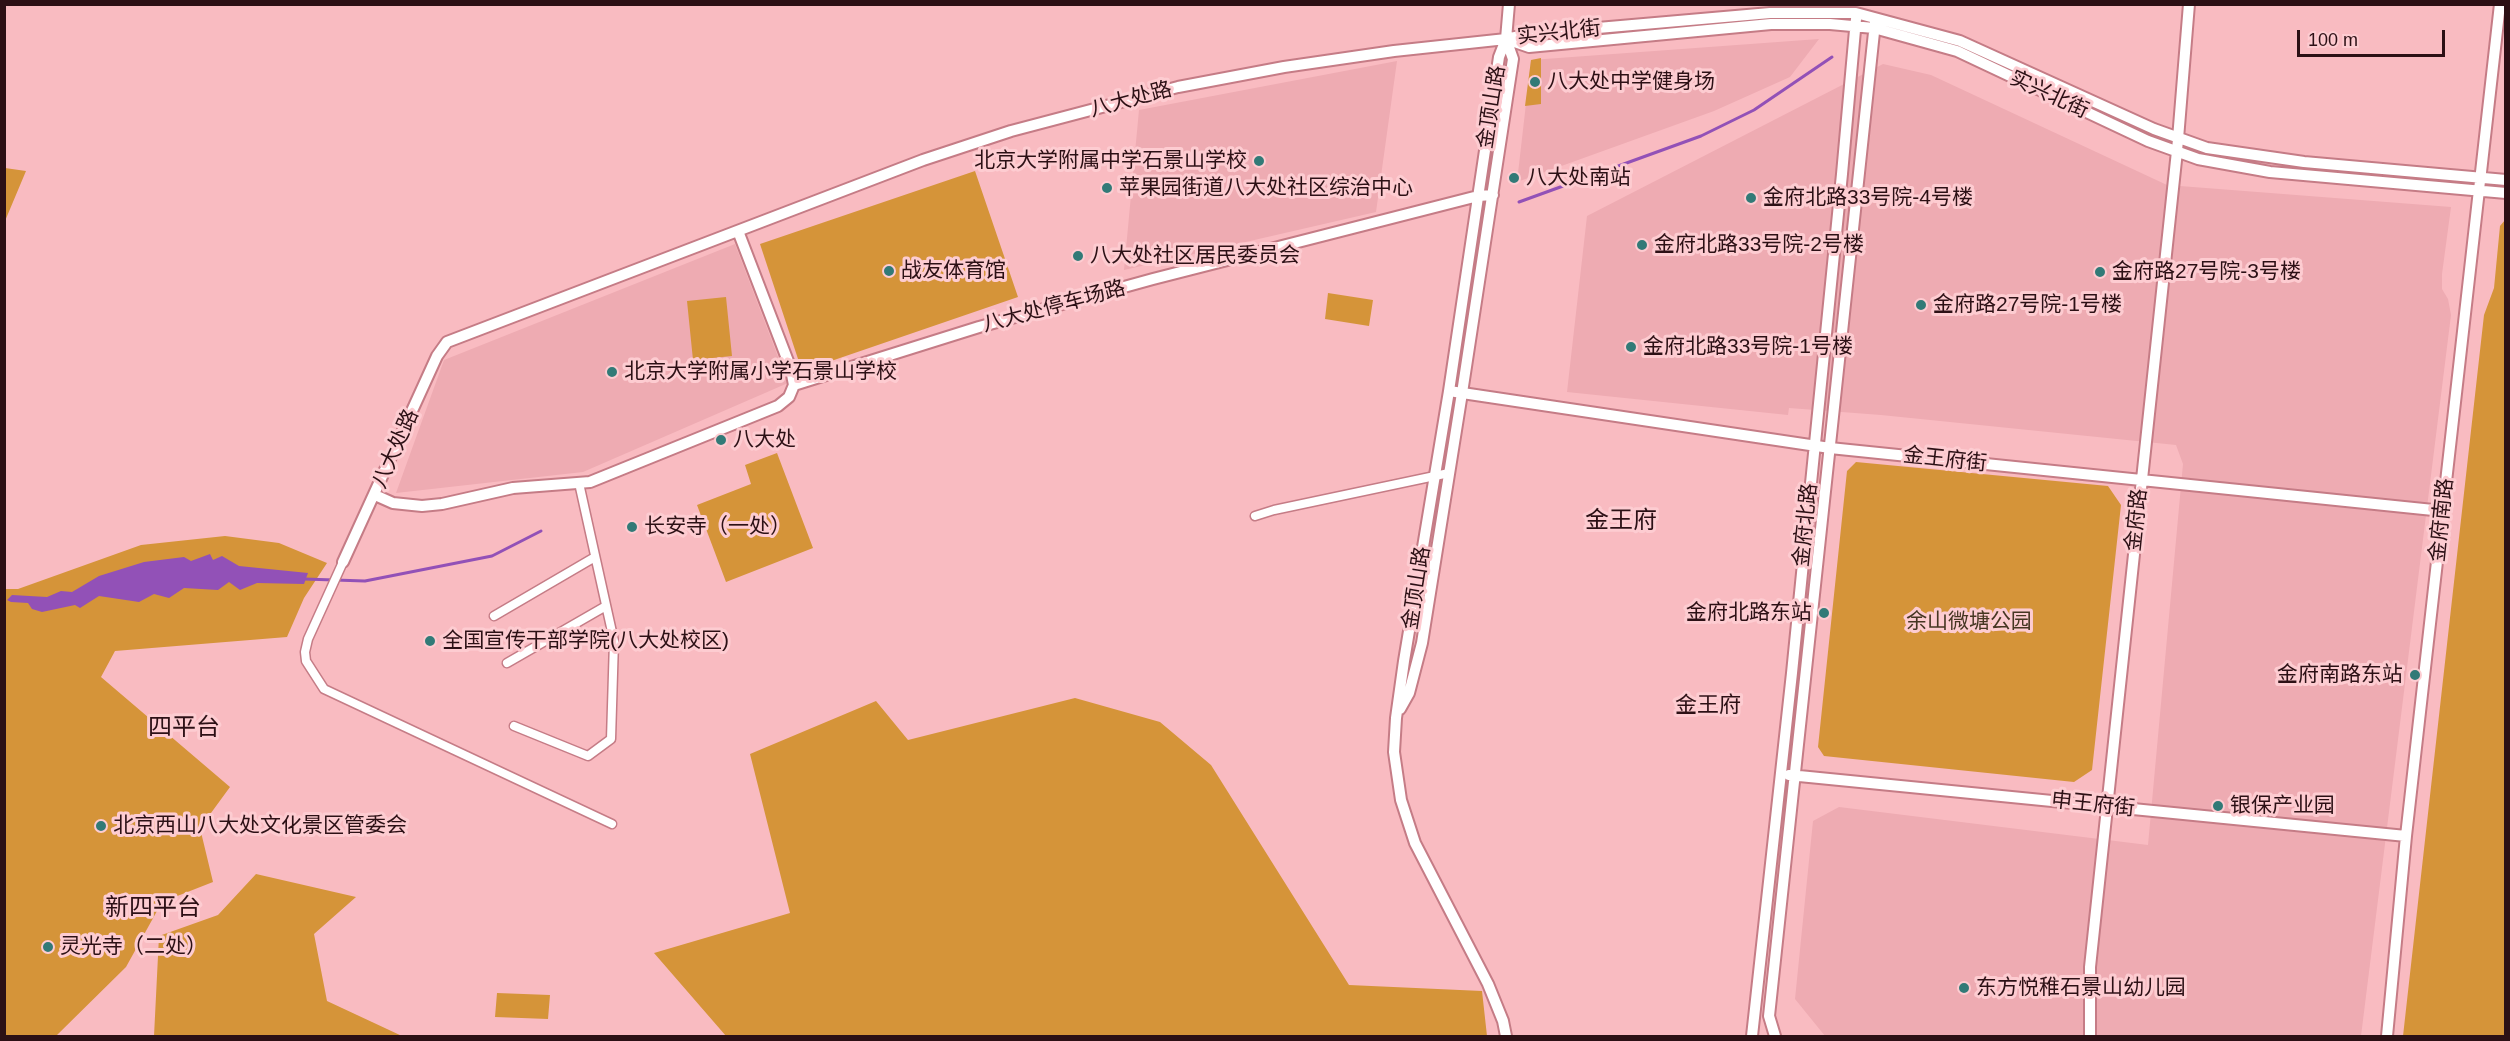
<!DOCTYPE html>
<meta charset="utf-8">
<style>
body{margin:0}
#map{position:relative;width:2510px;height:1041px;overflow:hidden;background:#f9bbc1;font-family:Helvetica,sans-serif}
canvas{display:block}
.frame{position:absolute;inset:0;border:6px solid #2c1015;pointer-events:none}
.scale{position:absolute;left:2297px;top:30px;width:148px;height:27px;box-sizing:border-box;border:3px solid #2c1015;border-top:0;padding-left:8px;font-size:18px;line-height:21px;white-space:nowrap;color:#2c1015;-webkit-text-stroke:4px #fdccd1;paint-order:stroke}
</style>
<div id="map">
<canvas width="2510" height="1041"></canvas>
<div class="frame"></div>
<div class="scale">100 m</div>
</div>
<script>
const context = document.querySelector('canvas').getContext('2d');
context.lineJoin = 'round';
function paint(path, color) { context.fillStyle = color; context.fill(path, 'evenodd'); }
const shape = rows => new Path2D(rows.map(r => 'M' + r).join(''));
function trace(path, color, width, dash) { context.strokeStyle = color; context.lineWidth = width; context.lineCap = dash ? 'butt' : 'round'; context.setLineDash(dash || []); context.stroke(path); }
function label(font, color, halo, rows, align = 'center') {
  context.font = font + ' Helvetica,"Noto Sans SC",sans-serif'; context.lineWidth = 6; context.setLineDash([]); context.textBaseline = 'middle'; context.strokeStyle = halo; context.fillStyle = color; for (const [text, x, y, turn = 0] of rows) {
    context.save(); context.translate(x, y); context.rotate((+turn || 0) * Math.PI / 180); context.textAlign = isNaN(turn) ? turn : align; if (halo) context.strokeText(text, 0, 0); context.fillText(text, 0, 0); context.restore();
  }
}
paint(shape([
 [1819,39,1790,77,1714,111,1517,182,1531,60],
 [1397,61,1376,212,1124,270,1139,110],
 [1883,64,1931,75,2167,185,2451,207,2442,274,2442,289,2448,299,2451,315,2361,1036,1825,1036,1795,999,1813,821,1839,807,2148,845,2183,464,2176,445,1881,415,1789,408,1788,415,1567,392,1587,216],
 [735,244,788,383,583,472,396,493,444,360]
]), '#eeabb2');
paint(shape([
 [1541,58,1541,104,1525,106,1531,60],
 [5,168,26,171,5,221,4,168],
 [975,171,1018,297,802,371,760,244],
 [2505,220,2505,1036,2403,1036,2484,315,2494,288,2500,226],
 [1328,293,1373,300,1369,326,1325,319],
 [726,297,732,356,693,360,687,301],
 [777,453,813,548,726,582,697,505,751,484,745,465],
 [1856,462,2108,486,2121,505,2092,770,2074,782,1824,756,1818,747,1847,471],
 [225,536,279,543,327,563,304,598,287,637,115,651,101,677,230,787,200,828,213,882,162,902,126,967,56,1036,5,1036,4,589,18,589,141,545],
 [1075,698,1160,722,1211,765,1349,985,1482,991,1487,1036,726,1036,654,953,790,913,750,754,876,701,908,740],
 [256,874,356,897,314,934,327,1001,402,1036,154,1036,159,936,218,915],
 [497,993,550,995,548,1019,495,1017]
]), '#d59439');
paint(shape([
 [210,554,213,560,222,556,239,566,308,573,304,584,257,583,240,590,229,582,218,590,184,588,169,598,154,594,139,602,99,596,80,608,75,605,42,612,32,609,28,603,11,602,7,600,12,595,47,597,61,591,72,592,99,576,144,562,184,557,191,561]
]), '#9251b7');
trace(shape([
 [1519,202,1701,136,1754,110,1832,57],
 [304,579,365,581,492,556,541,531]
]), '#9251b7', 3);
const street = shape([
 [1255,516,1274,510,1449,473],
 [343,562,308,639,305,652,306,661,324,689,612,824],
 [494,616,595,557],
 [507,663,606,606],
 [514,726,588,756,611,739,614,641,579,483]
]);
const secondary = shape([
 [1506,39,1529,47,1771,24,1830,24,1874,28,1957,51,2148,141,2198,159,2270,172,2506,193],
 [794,385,979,327,1153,279,1478,196,1493,195],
 [1449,391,1830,448,2443,511],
 [375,495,393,503,422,506,442,504,513,488,590,482,778,406,789,397,794,385,791,369,738,231],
 [343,562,437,356,447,342,923,160,1011,131,1178,87,1284,67,1394,51,1506,39,1529,34,1770,13,1856,13,1960,41,2154,129,2207,148,2304,162,2506,180],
 [1400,709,1409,693,1422,643,1462,393,1513,59,1506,39],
 [1789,775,2406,836],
 [1506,1036,1503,1021,1488,984,1415,843,1401,800,1394,752,1396,718,1404,661,1449,391,1499,57,1506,39,1509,4],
 [1752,1036,1792,673,1842,174,1856,19],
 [1775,1036,1769,1016,1875,23],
 [2090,1036,2090,967,2177,151,2189,4],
 [2387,1036,2406,836,2500,4]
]);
trace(street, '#c57c86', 11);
trace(secondary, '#c57c86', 14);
trace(street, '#fff', 8);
trace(secondary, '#fff', 10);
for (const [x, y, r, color] of [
 [1535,82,6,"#327a77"],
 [1259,161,6,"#327a77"],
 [1514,178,6,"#327a77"],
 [1107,188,6,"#327a77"],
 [1751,198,6,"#327a77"],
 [1642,245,6,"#327a77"],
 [1078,256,6,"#327a77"],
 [889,271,6,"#327a77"],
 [2100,272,6,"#327a77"],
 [1921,305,6,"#327a77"],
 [1631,347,6,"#327a77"],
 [612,372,6,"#327a77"],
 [721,440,6,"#327a77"],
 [632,527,6,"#327a77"],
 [1824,613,6,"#327a77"],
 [430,641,6,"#327a77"],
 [2415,675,6,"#327a77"],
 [2218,806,6,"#327a77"],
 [101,826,6,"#327a77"],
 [48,947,6,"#327a77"],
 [1964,988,6,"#327a77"]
]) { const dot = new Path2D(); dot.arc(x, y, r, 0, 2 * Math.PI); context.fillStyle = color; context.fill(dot); trace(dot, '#fdccd1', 2); }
label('21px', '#2c1015', '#fdccd1', [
 ["实兴北街",1559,33,-6],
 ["实兴北街",2049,95,25],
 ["八大处路",1131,100,-15],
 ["金顶山路",1492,107,-81],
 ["八大处停车场路",1054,307,-15],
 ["八大处路",396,449,-66],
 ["金王府街",1945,460,6],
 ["金府路",2137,520,-84],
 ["金府南路",2442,520,-84],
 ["金府北路",1806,525,-84],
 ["金顶山路",1417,588,-81],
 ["申王府街",2093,805,6]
]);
label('21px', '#2c1015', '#fdccd1', [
 ["八大处中学健身场",1547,82],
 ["北京大学附属中学石景山学校",1247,161,"right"],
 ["八大处南站",1526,178],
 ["苹果园街道八大处社区综治中心",1119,188],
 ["金府北路33号院-4号楼",1763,198],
 ["金府北路33号院-2号楼",1654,245],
 ["八大处社区居民委员会",1090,256],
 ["战友体育馆",901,271],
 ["金府路27号院-3号楼",2112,272],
 ["金府路27号院-1号楼",1933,305],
 ["金府北路33号院-1号楼",1643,347],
 ["北京大学附属小学石景山学校",624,372],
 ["八大处",733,440],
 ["长安寺（一处）",644,527],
 ["金府北路东站",1812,613,"right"],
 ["全国宣传干部学院(八大处校区)",442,641],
 ["金府南路东站",2403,675,"right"],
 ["银保产业园",2230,806],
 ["北京西山八大处文化景区管委会",113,826],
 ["灵光寺（二处）",60,947],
 ["东方悦稚石景山幼儿园",1976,988]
], 'left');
label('21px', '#463622', '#fdccd1', [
 ["余山微塘公园",1969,622]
]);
label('22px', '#2c1015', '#fdccd1', [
 ["金王府",1708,706]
]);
label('24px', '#2c1015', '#fdccd1', [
 ["金王府",1621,521],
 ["四平台",184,728],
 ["新四平台",153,908]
]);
</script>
